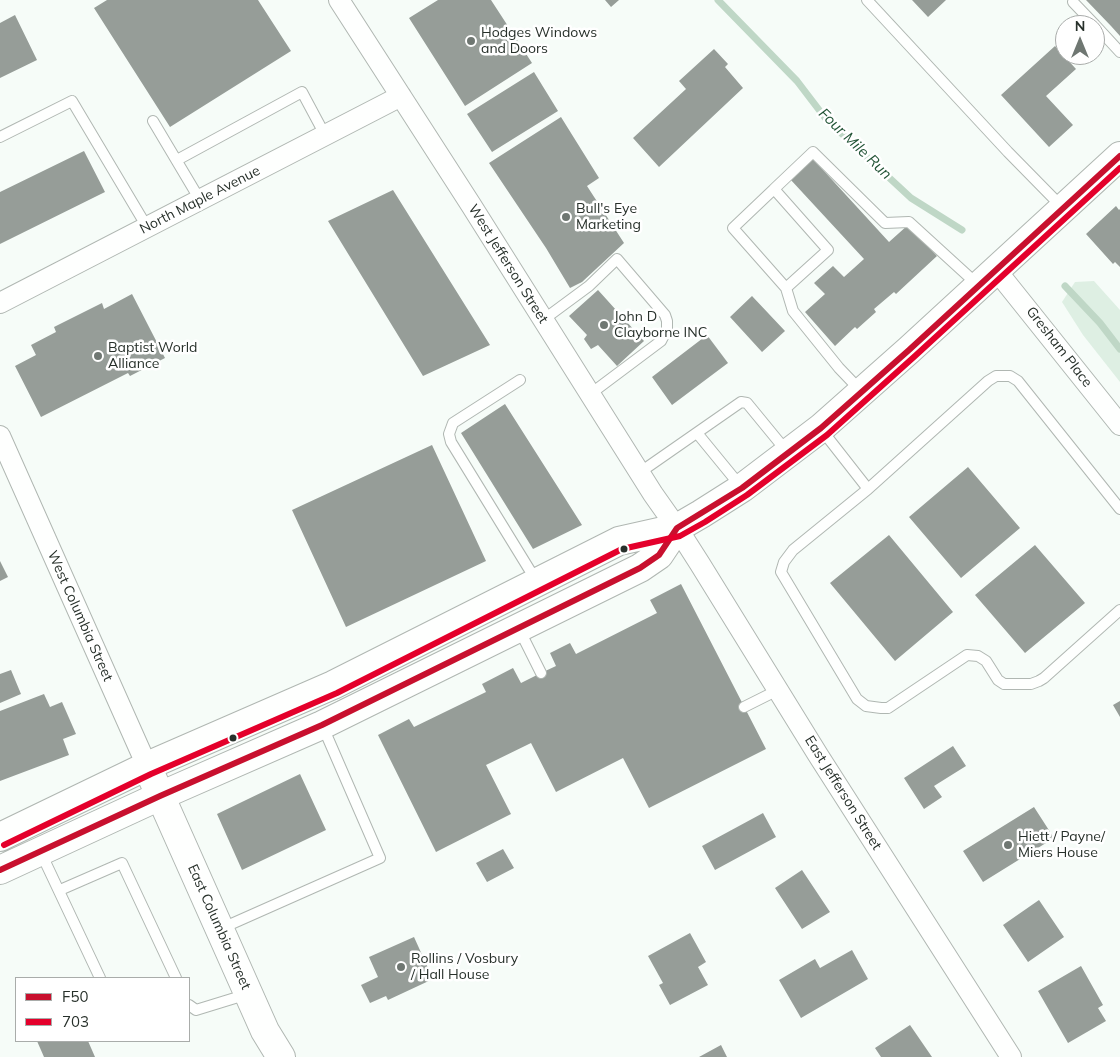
<!DOCTYPE html>
<style>
body{margin:0}
#map{position:relative;width:1120px;height:1057px;overflow:hidden;background:#f6fcf8;font-family:Mulish,sans-serif}
canvas{display:block}
.legend{position:absolute;left:15px;top:977px;width:175px;height:65px;box-sizing:border-box;background:#fff;border:1px solid #a9acaa;margin:0;padding:6px 9px;list-style:none;font-size:15px;color:#27302a}
.legend li{display:flex;align-items:center;gap:10px;height:25px}
.legend b{width:25px;border:1px solid #a9acaa}
.north{position:absolute;left:1055px;top:15px;width:50px;height:50px;box-sizing:border-box;background:#fff;border:1px solid #a9acaa;border-radius:50%;rotate:0deg;font-size:14px;font-weight:700;line-height:20px;text-align:center;color:#27302a}
.north::after{content:'';display:block;margin:auto;width:18px;height:22px;background:#6f7772;clip-path:polygon(50% 0,100% 100%,50% 72%,0 100%)}
</style>
<div id="map">
<canvas width="1120" height="1057"></canvas>
<ul class="legend">
<li><b style="height:6px;background:#c8102e"></b>F50</li>
<li><b style="height:6px;background:#e4002b"></b>703</li>
</ul>
<div class="north">N</div>
</div>
<script>
const context = document.querySelector('canvas').getContext('2d');
context.lineJoin = 'round';
function paint(path, color) { context.fillStyle = color; context.fill(path, 'evenodd'); }
const shape = rows => new Path2D(rows.map(r => 'M' + r).join(''));
function trace(path, color, width, dash) { context.strokeStyle = color; context.lineWidth = width; context.lineCap = dash ? 'butt' : 'round'; context.setLineDash(dash || []); context.stroke(path); }
function label(font, color, halo, rows, align = 'center') {
  context.font = font + ' Mulish,sans-serif'; context.lineWidth = 5; context.setLineDash([]); context.textBaseline = 'middle'; context.strokeStyle = halo; context.fillStyle = color; for (const [text, x, y, turn = 0] of rows) {
    context.save(); context.translate(x, y); context.rotate((+turn || 0) * Math.PI / 180); context.textAlign = isNaN(turn) ? turn : align; if (halo) context.strokeText(text, 0, 0); context.fillText(text, 0, 0); context.restore();
  }
}
paint(shape([
 [1094,281,1120,310,1120,382,1083,335,1062,302,1075,282]
]), '#deefe3');
trace(shape([
 [718,0,797,81,826,119,911,198,962,230],
 [1065,286,1100,323,1120,349]
]), '#bfd7c6', 7);
paint(shape([
 [107,0,258,0,291,51,170,127,94,8],
 [438,0,491,0,532,63,465,106,409,18],
 [605,0,619,0,611,7],
 [912,0,946,0,928,17],
 [1086,0,1120,0,1120,36,1111,26],
 [15,15,37,60,0,78,0,23],
 [1055,46,1076,69,1046,96,1073,125,1049,147,1001,95],
 [714,49,728,64,725,67,743,88,659,167,633,138,686,89,679,81],
 [534,72,558,111,492,152,467,114],
 [561,117,599,178,587,186,624,243,582,282,570,288,546,248,489,163],
 [84,151,105,192,0,244,0,192],
 [813,159,889,242,908,225,937,256,896,294,894,292,874,309,876,312,857,329,855,327,835,346,805,312,825,294,814,283,833,266,844,277,864,259,790,179],
 [393,190,490,345,423,376,328,221],
 [1116,206,1119,210,1120,209,1120,267,1115,262,1113,264,1086,234],
 [598,290,644,341,617,366,598,345,591,349,584,339,587,335,569,316],
 [132,294,165,358,130,376,128,373,41,417,15,366,36,355,31,345,56,332,54,327,102,303,104,309],
 [752,296,785,331,762,352,730,317],
 [707,335,728,363,672,405,652,377],
 [505,404,582,525,533,549,461,433],
 [432,445,486,561,346,627,292,510],
 [968,467,1020,528,961,578,909,517],
 [889,535,953,612,895,661,830,583],
 [1035,545,1085,603,1025,653,975,595],
 [0,561,8,577,0,581],
 [681,584,766,749,649,808,623,758,556,792,531,743,486,765,511,814,436,852,378,735,409,719,414,727,486,692,482,684,513,668,521,683,541,673,556,666,550,653,570,643,576,654,657,613,650,600],
 [11,670,21,694,0,703,0,674],
 [44,694,50,707,62,702,76,734,63,739,69,755,0,781,0,711],
 [1120,701,1120,717,1113,705],
 [953,746,966,766,934,786,942,797,924,809,904,778],
 [300,774,326,830,242,870,217,814],
 [1034,807,1054,838,983,882,963,851],
 [763,813,776,837,715,870,702,846],
 [503,849,514,868,487,882,476,863],
 [802,870,830,912,802,929,775,888],
 [1039,900,1064,937,1028,962,1003,925],
 [690,933,706,962,698,967,708,985,670,1005,659,985,663,983,648,956],
 [414,937,433,979,388,1000,386,996,370,1003,361,985,378,977,369,957],
 [852,950,868,979,801,1018,779,980,815,959,820,968],
 [1081,966,1103,1005,1098,1008,1106,1021,1068,1043,1038,991],
 [910,1025,932,1057,881,1057,875,1048],
 [37,1041,88,1041,95,1057,44,1057],
 [721,1045,727,1057,699,1057]
]), '#969d98');
const lane = shape([
 [867,0,1008,152,1062,207],
 [1073,2,1095,25],
 [1095,25,1120,52],
 [153,121,200,200],
 [0,137,72,101,147,227],
 [177,160,302,92,325,135],
 [774,189,813,152,885,223,909,222,978,285],
 [786,288,828,250,774,189,733,228,786,288,793,311,839,368,861,391],
 [543,320,589,286,617,259,665,315,667,321,667,329,661,341,589,395],
 [520,380,453,423,449,434,451,442,537,582],
 [821,429,868,489],
 [697,433,742,488],
 [639,473,741,402,747,403,788,453],
 [1120,509,1018,381,1010,376,996,376,988,381,868,489,793,550,784,562,781,572,857,699,866,706,881,708,888,708,967,655,978,656,986,661,998,680,1004,684,1031,684,1039,681,1044,678,1120,610],
 [519,629,541,673],
 [744,707,778,690],
 [41,853,100,978],
 [60,890,122,863,176,978],
 [220,929,380,858,323,727],
 [189,1005,196,1010,248,994]
]);
const street = shape([
 [339,0,471,205,653,494,677,528,700,564,818,755,1011,1057],
 [996,270,1120,425],
 [0,303,401,96],
 [0,436,147,766]
]);
const secondary = shape([
 [147,766,265,1031,281,1057]
]);
const primary = shape([
 [0,837,147,766,333,685,619,541,677,528,701,514,742,488,821,428,909,350,1120,156],
 [0,870,160,796,322,725,640,568,659,555,677,528]
]);
trace(lane, '#b0b7b2', 12);
trace(street, '#b0b7b2', 22);
trace(secondary, '#b0b7b2', 30);
trace(primary, '#b0b7b2', 30);
trace(lane, '#fefffe', 10);
trace(street, '#fefffe', 20);
trace(secondary, '#fefffe', 28);
trace(primary, '#fefffe', 28);
trace(shape([
 [0,870,160,796,322,725,640,568,659,555,677,528,742,488,821,428,909,350,1120,156]
]), '#c8102e', 6);
trace(shape([
 [4,845,151,774,337,693,622,549,680,536,705,522,747,495,827,435,915,356,1120,168]
]), '#e4002b', 6);
for (const [x, y, r, color] of [
 [471,41,5,"#6f7772"],
 [566,217,5,"#6f7772"],
 [604,325,5,"#6f7772"],
 [98,356,5,"#6f7772"],
 [624,549,4.5,"#27302a"],
 [233,738,4.5,"#27302a"],
 [1008,845,5,"#6f7772"],
 [401,967,5,"#6f7772"]
]) { const dot = new Path2D(); dot.arc(x, y, r, 0, 2 * Math.PI); context.fillStyle = color; context.fill(dot); trace(dot, '#fff', 2); }
label('14px', '#27302a', '#fff', [
 ["Hodges Windows",481,33],
 ["and Doors",481,49],
 ["Bull's Eye",576,209],
 ["Marketing",576,225],
 ["John D",614,317],
 ["Clayborne INC",614,333],
 ["Baptist World",108,348],
 ["Alliance",108,364],
 ["Hiett / Payne/",1018,837],
 ["Miers House",1018,853],
 ["Rollins / Vosbury",411,959],
 ["/ Hall House",411,975]
], 'left');
label('14px', '#27302a', '#fff', [
 ["North Maple Avenue",200,200,-27],
 ["West Jefferson Street",508,264,58],
 ["Gresham Place",1059,347,52],
 ["West Columbia Street",80,616,66],
 ["East Jefferson Street",843,793,58],
 ["East Columbia Street",219,927,66]
]);
label('italic 15px', '#215335', '#fff', [
 ["Four Mile Run",855,144,44]
]);
</script>
